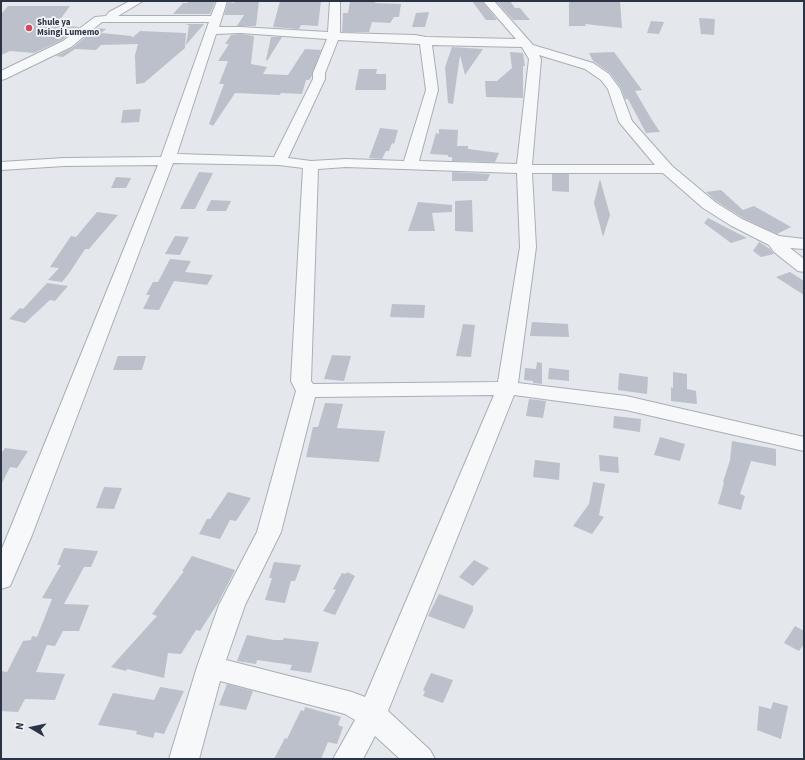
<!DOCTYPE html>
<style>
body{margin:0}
#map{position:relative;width:805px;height:760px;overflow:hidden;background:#e4e7ec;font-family:"Source Sans 3",sans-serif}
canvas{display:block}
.frame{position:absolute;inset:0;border:2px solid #2b3445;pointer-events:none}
.north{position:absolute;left:12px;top:708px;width:40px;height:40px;-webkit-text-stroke:3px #f4f6f9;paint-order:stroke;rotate:279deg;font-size:11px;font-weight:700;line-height:16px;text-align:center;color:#2b3445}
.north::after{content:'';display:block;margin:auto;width:14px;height:18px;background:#2b3445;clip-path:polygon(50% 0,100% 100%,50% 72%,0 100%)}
</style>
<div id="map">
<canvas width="805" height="760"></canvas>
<div class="frame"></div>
<div class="north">N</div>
</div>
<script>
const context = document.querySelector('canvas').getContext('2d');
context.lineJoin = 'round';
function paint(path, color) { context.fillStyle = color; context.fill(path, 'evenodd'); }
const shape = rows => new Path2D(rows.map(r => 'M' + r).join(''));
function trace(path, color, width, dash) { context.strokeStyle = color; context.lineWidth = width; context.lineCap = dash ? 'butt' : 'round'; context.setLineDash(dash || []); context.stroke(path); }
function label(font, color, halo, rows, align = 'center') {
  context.font = font + ' "Source Sans 3",sans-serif'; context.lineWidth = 3.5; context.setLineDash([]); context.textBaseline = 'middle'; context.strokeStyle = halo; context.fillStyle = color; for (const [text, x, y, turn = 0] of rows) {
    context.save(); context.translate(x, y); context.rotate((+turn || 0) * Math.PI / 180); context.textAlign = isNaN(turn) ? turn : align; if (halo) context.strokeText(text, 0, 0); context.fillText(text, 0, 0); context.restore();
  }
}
paint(shape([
 [189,1,215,2,210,14,173,14,183,3,187,3],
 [235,1,259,1,256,26,237,26,244,15,224,15,228,2,234,3],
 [280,1,321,1,318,26,301,25,299,29,273,27],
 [350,1,376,1,375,3,401,4,399,17,394,17,390,23,372,22,369,32,342,32,343,13,348,13],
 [472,1,482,1,497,20,486,20],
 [496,1,510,1,515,8,520,8,530,20,513,20],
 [569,1,620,1,622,28,585,24,586,26,569,26],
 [8,6,70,6,59,21,71,21,67,26,79,27,62,40,34,53,10,51,1,55,1,14],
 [429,12,425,27,412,27,416,13],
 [699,18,715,19,714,35,701,34],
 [651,21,664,22,659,34,647,33],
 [185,24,204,24,186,45,189,25],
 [97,28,106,29,101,33,132,36,132,38,140,31,186,33,185,48,144,83,136,84,135,55,138,44,101,45,96,50,75,49,63,57,56,56,72,48],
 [240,34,254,36,251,64,267,67,263,74,288,75,305,49,321,50,312,76,309,80,306,80,302,94,281,93,280,95,235,93,213,126,209,124,224,84,219,84,228,61,218,61,229,44,225,44,231,35],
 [271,37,282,37,267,61,266,60],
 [452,47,483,49,465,75,460,55,453,104,448,103,445,67],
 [510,52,523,53,525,66,523,66,523,98,486,97,485,81,497,81,512,68],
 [614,52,642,90,635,91,652,120,660,132,646,133,628,99,625,99,621,88,610,73,593,61,589,53],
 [359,69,377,69,376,74,386,74,386,90,355,90],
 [141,109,139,122,121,123,123,110],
 [380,128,398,130,394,144,392,143,389,151,386,151,382,159,369,158],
 [439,129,458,130,457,146,468,146,468,149,499,153,495,162,452,161,452,157,448,157,448,155,430,154,436,133,439,134],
 [199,172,213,173,195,209,180,209],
 [452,172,490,174,487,181,452,181],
 [552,174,569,174,569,192,552,191],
 [116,177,131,178,126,188,111,188],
 [600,179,610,215,603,237,594,203],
 [721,190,743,210,754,206,791,227,777,234,743,218,716,201,706,192],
 [211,200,231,201,226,211,206,211],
 [472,200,473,232,455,231,455,201],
 [418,202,452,205,452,212,432,213,435,231,408,231],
 [97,212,118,215,89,249,85,249,70,272,62,282,48,280,59,268,50,267,71,236,76,237],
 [708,218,747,238,731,243,704,223],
 [175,236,189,237,180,255,165,254],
 [756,240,770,249,774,254,761,257,753,251,759,242],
 [170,259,191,261,185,272,213,275,207,285,174,281,159,310,143,309,150,295,146,295,153,282,158,282],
 [790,272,804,281,804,295,776,277],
 [47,283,68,286,55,301,50,300,25,323,9,319,20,308,23,309],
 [392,304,425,305,424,318,390,317],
 [532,322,568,324,569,337,530,336],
 [463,324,475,325,471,357,456,356],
 [332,355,351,356,344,381,324,379],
 [118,356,146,356,142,370,113,370],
 [537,362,542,363,542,384,533,383,533,381,524,380,525,368,536,369],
 [549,368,569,370,569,381,548,379],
 [673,372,687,374,687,389,696,391,697,404,671,401,671,387,673,388],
 [619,373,648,377,647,394,618,390],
 [529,399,546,401,543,418,526,416],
 [325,403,343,404,337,428,385,431,379,462,306,457,313,427,318,427],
 [614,416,641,419,640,432,613,428],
 [660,437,685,444,680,461,654,455],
 [732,441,776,449,776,466,751,461,740,494,745,496,741,510,718,504,724,483,723,482,730,460],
 [5,448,28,451,17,468,10,467,1,485,1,454],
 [599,455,618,457,619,473,600,471],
 [535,460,560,463,559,480,533,477],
 [593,482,605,484,599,515,604,517,592,534,573,526,589,504],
 [104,487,122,488,114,509,96,508],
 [228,492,251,498,236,521,230,520,220,539,199,534,207,519,210,519],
 [64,548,98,551,91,567,84,567,64,604,89,605,79,631,63,631,55,646,47,645,36,672,65,674,55,700,25,699,18,712,1,711,1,671,7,672,23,641,31,640,32,636,37,637,52,599,42,598,61,565,57,565],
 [192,556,235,570,218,603,200,631,196,630,181,654,168,653,164,678,127,669,126,671,111,667,157,616,152,614,184,571,182,571],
 [474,560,489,568,473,586,459,577],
 [274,562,301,565,295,581,291,581,285,603,265,600,272,578,269,578],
 [347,572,355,576,335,615,323,611,336,590,333,589,342,573,346,574],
 [439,594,473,606,473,611,464,629,428,616],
 [795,626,804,631,804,644,799,651,784,643],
 [247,635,274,640,283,640,284,638,319,642,311,673,290,670,292,665,257,660,256,664,237,661],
 [431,673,453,680,443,703,423,696,425,691,423,690],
 [227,684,253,691,246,710,219,705],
 [160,687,184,691,164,734,155,732,153,738,136,734,137,731,98,725,113,693,154,700],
 [773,702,788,706,781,739,757,730,759,706,771,709],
 [305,707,341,717,338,725,343,727,337,744,328,742,321,759,274,759,285,738,287,739,301,710,304,711]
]), '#bbc0ca');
const minor = shape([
 [130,1,143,1,118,16,211,16,217,1,227,1,219,27,240,27,328,32,330,1,340,1,340,33,415,35,426,37,516,39,483,1,494,1,533,45,593,63,609,74,620,89,632,121,672,166,715,202,742,219,779,236,804,239,804,249,790,248,804,259,804,272,798,271,774,252,769,245,730,225,703,208,663,173,532,173,536,247,518,383,626,396,804,437,804,451,626,410,514,395,388,711,430,750,435,759,400,759,375,736,363,759,333,759,355,720,345,714,220,681,199,759,169,759,197,667,219,605,257,532,296,391,291,381,303,168,279,165,173,163,32,535,10,586,1,589,1,551,158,165,64,166,1,170,1,162,64,158,161,157,209,22,102,22,71,47,5,79,1,80,1,71,63,41,95,17,106,16,109,12,130,1],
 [240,33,327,39,313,73,313,79,274,157,177,154,216,34,240,33],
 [338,40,420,44,426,90,404,161,346,159,311,161,288,158,325,79,325,73,338,40],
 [432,45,522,47,523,49,529,59,517,164,419,161,438,90,432,45],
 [539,55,585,69,601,80,608,89,619,122,655,165,532,165,541,59,539,55],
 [346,167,517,173,520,247,498,382,313,384,311,381,318,169,346,167],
 [494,395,365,697,352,692,226,660,245,605,281,532,315,397,494,395]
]);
trace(minor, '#a9aeb7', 2);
paint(minor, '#f7f8fa');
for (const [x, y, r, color] of [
 [29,28,4,"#d1495b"]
]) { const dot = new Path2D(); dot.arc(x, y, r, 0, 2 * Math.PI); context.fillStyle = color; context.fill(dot); trace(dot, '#f4f6f9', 1.5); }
label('bold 9px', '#2b3445', '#f4f6f9', [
 ["Shule ya",37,23],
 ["Msingi Lumemo",37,33]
], 'left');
</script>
